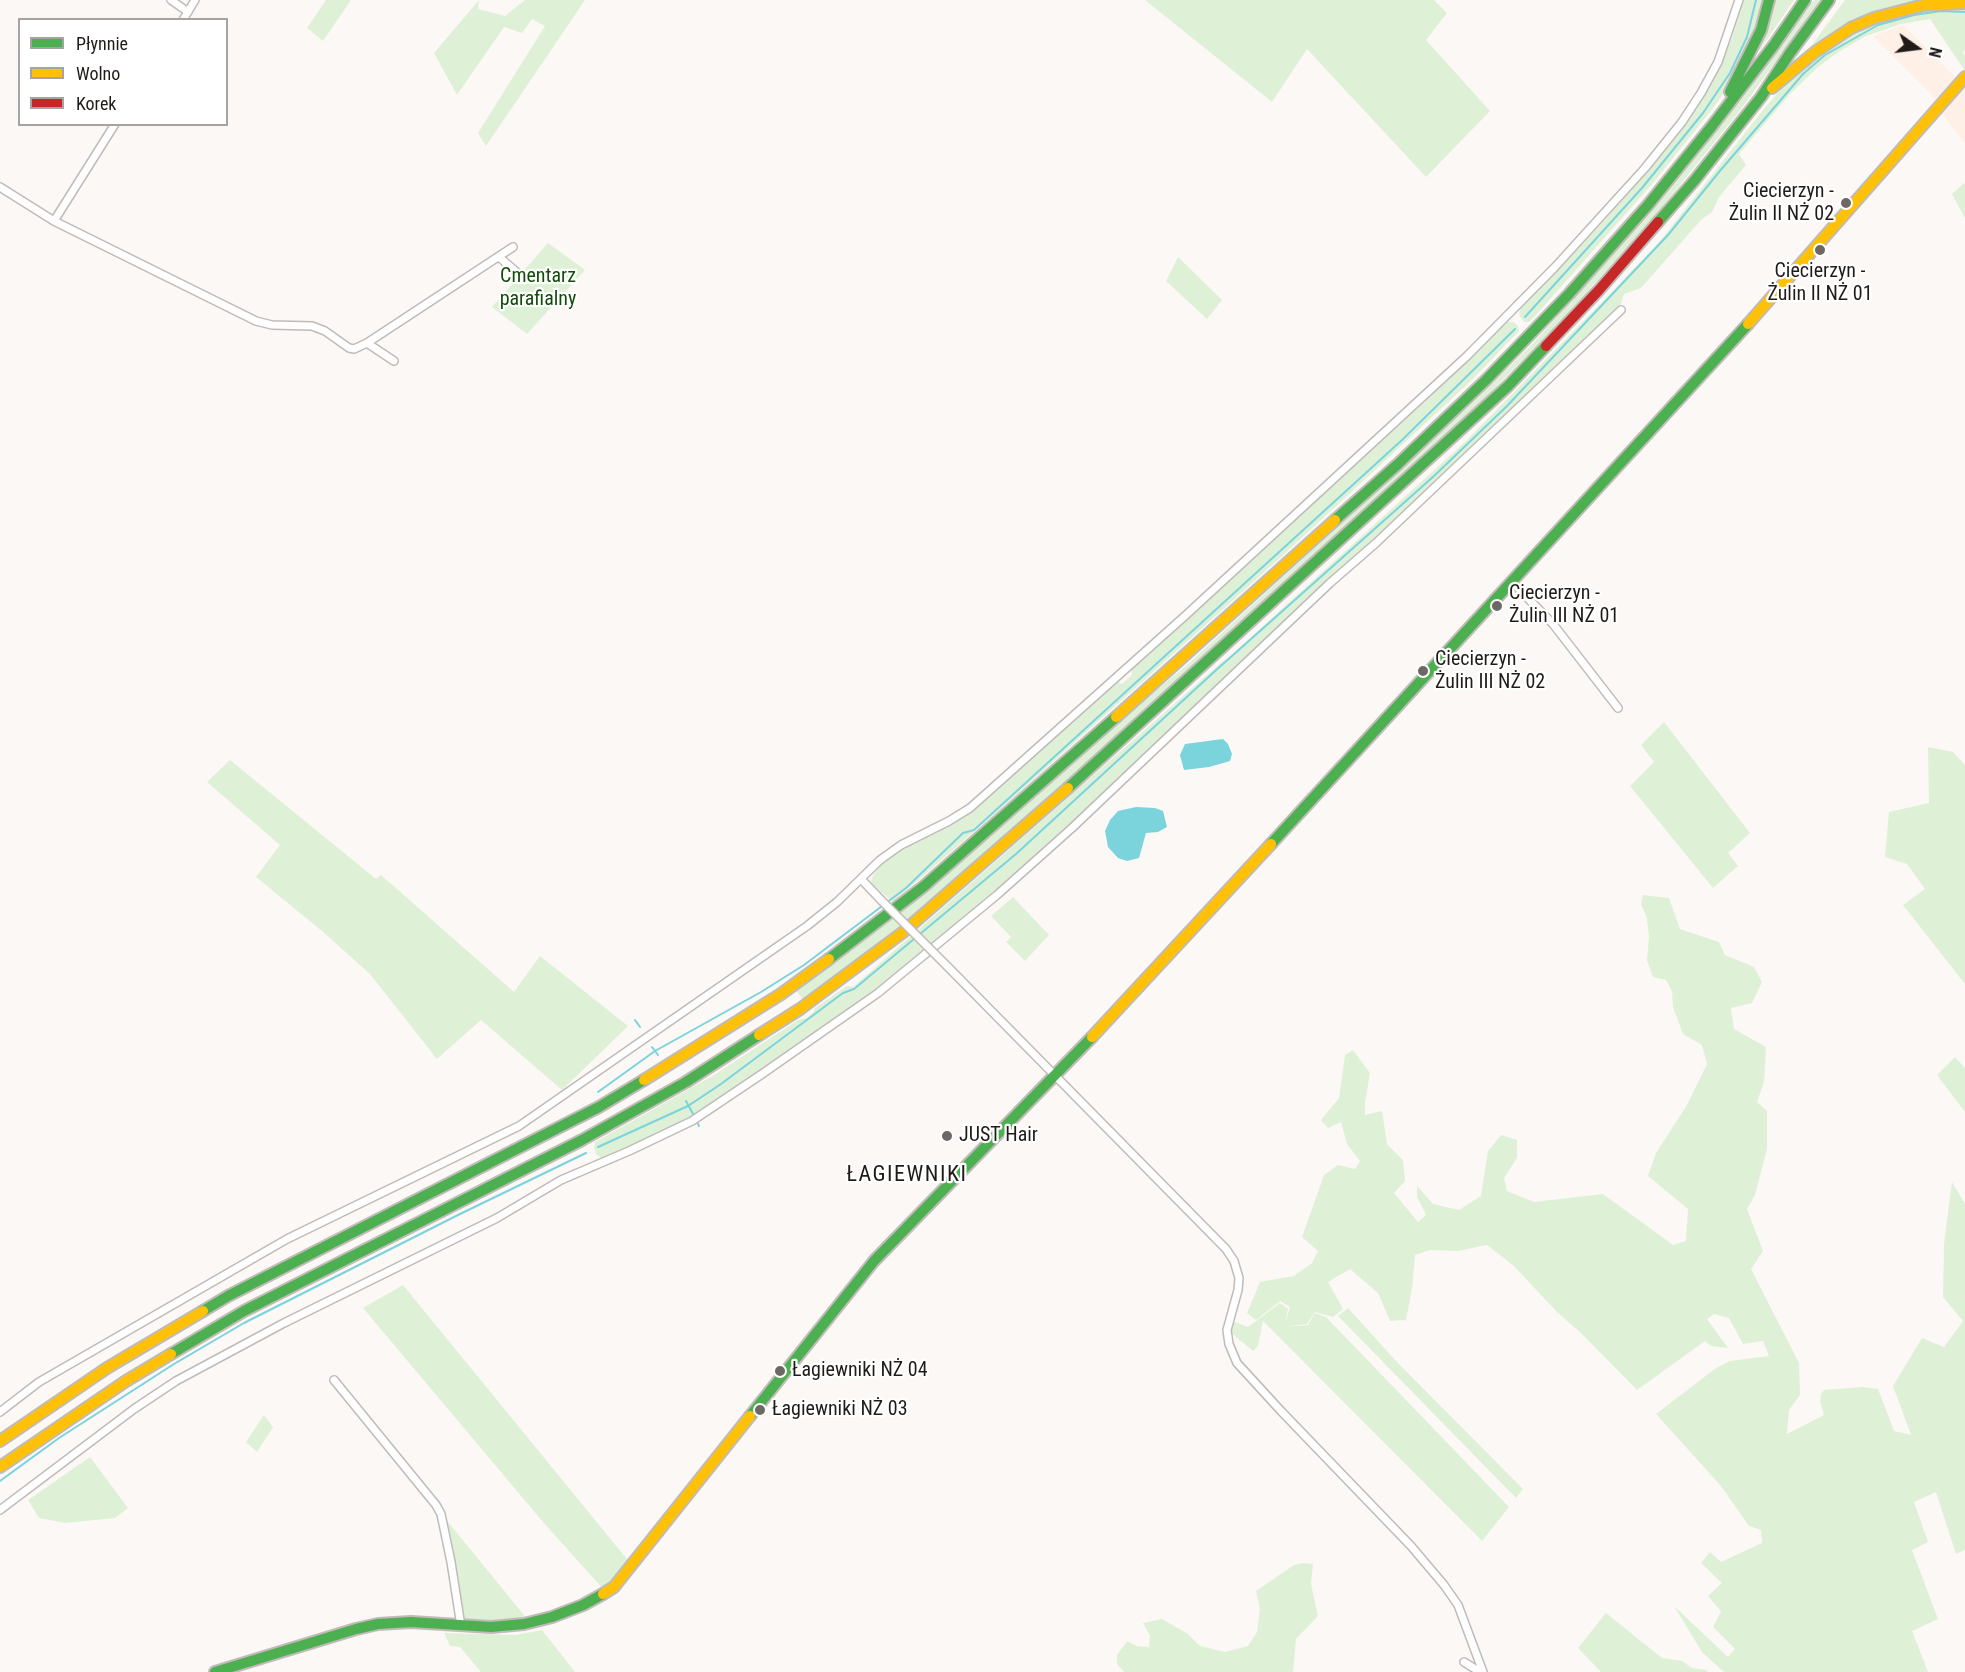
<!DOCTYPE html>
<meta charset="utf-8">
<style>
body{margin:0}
#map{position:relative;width:1965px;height:1672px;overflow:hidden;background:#fcf8f5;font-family:"Roboto Condensed",sans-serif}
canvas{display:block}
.legend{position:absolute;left:18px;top:18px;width:210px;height:108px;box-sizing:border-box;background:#fff;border:2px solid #a6a4a3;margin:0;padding:8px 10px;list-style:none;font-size:18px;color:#201b18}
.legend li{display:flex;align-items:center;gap:12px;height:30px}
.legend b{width:30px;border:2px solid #a6a4a3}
.north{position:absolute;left:1887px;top:18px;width:60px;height:60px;-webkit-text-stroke:4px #fff;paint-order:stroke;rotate:104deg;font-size:16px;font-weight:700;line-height:24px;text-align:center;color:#201b18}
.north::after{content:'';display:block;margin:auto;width:21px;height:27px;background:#201b18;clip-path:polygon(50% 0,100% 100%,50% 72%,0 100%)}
</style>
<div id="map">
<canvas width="1965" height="1672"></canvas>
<ul class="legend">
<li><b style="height:8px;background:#4caf50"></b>Płynnie</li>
<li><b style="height:8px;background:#ffc107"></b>Wolno</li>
<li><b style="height:8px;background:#c62828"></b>Korek</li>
</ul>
<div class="north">N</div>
</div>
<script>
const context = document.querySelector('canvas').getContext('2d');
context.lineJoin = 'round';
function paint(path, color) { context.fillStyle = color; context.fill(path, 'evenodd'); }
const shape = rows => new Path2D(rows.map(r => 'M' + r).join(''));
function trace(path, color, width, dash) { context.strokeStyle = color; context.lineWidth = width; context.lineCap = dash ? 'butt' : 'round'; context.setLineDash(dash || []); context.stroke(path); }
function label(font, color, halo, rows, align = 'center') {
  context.font = font + ' "Roboto Condensed",sans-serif'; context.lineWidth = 4.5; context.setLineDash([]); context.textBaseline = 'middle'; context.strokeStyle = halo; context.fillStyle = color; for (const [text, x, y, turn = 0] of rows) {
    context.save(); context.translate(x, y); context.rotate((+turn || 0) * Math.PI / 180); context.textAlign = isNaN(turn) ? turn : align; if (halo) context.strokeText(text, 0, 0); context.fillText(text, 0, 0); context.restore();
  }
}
paint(shape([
 [1903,25,1956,78,1936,99,1873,36],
 [1965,88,1965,143,1941,113]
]), '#fef0e7');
paint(shape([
 [326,0,351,0,323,41,307,28],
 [479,0,478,9,505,16,525,0,585,0,486,146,478,133,545,26,532,19,522,33,504,27,457,95,434,53],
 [1145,0,1434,0,1447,13,1426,40,1490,111,1426,177,1307,49,1272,102],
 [1744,0,1764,0,1755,31,1736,73,1717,103,1653,183,1536,315,1529,322,1524,322,1519,315,1521,308,1604,221,1671,143,1699,103,1723,60,1732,38],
 [1773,0,1794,0,1760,50,1757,49],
 [1814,0,1821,0,1738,113,1655,216,1562,320,1485,398,1104,751,925,909,804,1001,795,989,1188,664,1474,402,1535,341,1652,212,1748,91],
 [1845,0,1930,0,1809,49],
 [1965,7,1965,50,1963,53,1965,56,1965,71,1930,19,1901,24,1866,36,1840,51,1818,67,1790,94,1739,154,1746,165,1719,197,1712,212,1701,220,1641,288,1624,294,1621,304,1360,554,1063,831,960,921,879,989,747,1082,691,1118,607,1158,601,1158,596,1154,594,1148,595,1142,714,1075,798,1020,806,1018,814,1012,815,1008,847,986,853,987,1223,661,1228,658,1465,442,1606,298,1660,241,1763,110,1796,72,1852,31,1902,13],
 [1964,183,1965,185,1965,218,1952,194],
 [548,243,585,270,527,334,492,307],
 [1178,257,1222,300,1207,319,1166,281],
 [1506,322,1514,322,1518,326,1519,331,1471,381,1280,558,1014,797,893,902,873,885,871,881,872,877,883,863,896,852,916,841,960,819,1117,682,1122,684,1132,675,1131,670,1427,400],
 [1664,722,1750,833,1728,853,1738,866,1713,888,1630,786,1654,762,1641,745],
 [1928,747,1953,752,1965,765,1965,984,1903,905,1925,889,1907,864,1885,857,1889,812,1929,803],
 [230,760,376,879,381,875,514,992,540,956,628,1026,562,1090,481,1020,437,1059,370,974,322,931,256,877,280,845,207,782],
 [1643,895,1669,898,1680,929,1719,942,1725,955,1754,967,1762,982,1752,1003,1731,1008,1734,1029,1766,1047,1764,1082,1757,1102,1767,1111,1767,1149,1755,1195,1747,1209,1763,1251,1751,1269,1799,1363,1800,1395,1789,1410,1787,1434,1824,1415,1820,1401,1821,1394,1824,1390,1863,1387,1878,1389,1894,1431,1911,1435,1893,1386,1922,1338,1944,1347,1963,1321,1943,1297,1944,1244,1952,1182,1965,1204,1965,1550,1956,1554,1936,1492,1914,1502,1928,1542,1912,1550,1938,1619,1912,1631,1928,1672,1724,1672,1702,1652,1674,1606,1728,1657,1735,1649,1713,1627,1721,1611,1708,1596,1722,1583,1701,1563,1710,1552,1721,1562,1762,1543,1761,1530,1749,1526,1721,1486,1656,1414,1716,1368,1730,1361,1769,1356,1763,1341,1743,1344,1729,1318,1714,1314,1707,1319,1728,1348,1711,1346,1705,1341,1637,1390,1581,1333,1556,1311,1513,1265,1487,1245,1458,1251,1430,1250,1415,1255,1412,1288,1406,1320,1390,1321,1378,1293,1350,1269,1328,1282,1343,1309,1333,1317,1315,1312,1307,1324,1284,1327,1308,1325,1315,1313,1326,1317,1509,1507,1482,1541,1263,1321,1258,1346,1253,1351,1229,1331,1232,1321,1248,1327,1280,1303,1288,1309,1285,1324,1290,1307,1280,1301,1256,1320,1247,1313,1260,1282,1294,1276,1312,1263,1318,1251,1302,1237,1324,1175,1338,1165,1355,1169,1360,1161,1347,1144,1341,1122,1328,1128,1321,1120,1339,1098,1345,1055,1353,1050,1370,1073,1365,1103,1365,1115,1382,1111,1387,1144,1403,1160,1405,1181,1394,1193,1418,1222,1426,1215,1417,1197,1417,1186,1433,1204,1459,1210,1481,1196,1488,1151,1501,1135,1517,1140,1517,1158,1504,1178,1507,1191,1534,1202,1603,1194,1673,1245,1686,1241,1688,1209,1648,1176,1656,1153,1687,1105,1707,1064,1702,1045,1683,1034,1673,1007,1672,991,1666,980,1653,977,1647,960,1649,937,1647,918,1641,904],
 [1013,897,1049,935,1025,961,1006,942,1011,937,991,916],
 [1955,1057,1965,1068,1965,1112,1937,1075],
 [403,1285,631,1564,604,1590,543,1522,363,1308],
 [1348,1308,1396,1361,1523,1489,1516,1498,1338,1316],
 [264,1415,273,1427,257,1452,246,1442],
 [90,1457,128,1508,115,1518,65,1523,39,1518,28,1500],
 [448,1522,528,1620,509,1623,463,1621],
 [1303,1563,1313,1564,1311,1584,1318,1616,1296,1639,1293,1672,1124,1672,1117,1664,1117,1655,1127,1641,1137,1646,1149,1647,1150,1636,1143,1623,1162,1619,1188,1634,1200,1646,1225,1652,1248,1646,1257,1632,1260,1609,1256,1591,1294,1565],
 [1606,1613,1662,1658,1682,1661,1692,1668,1707,1670,1707,1672,1601,1672,1578,1648],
 [542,1630,575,1672,481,1672,460,1647,450,1646,444,1633,516,1635]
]), '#def1d7');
paint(shape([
 [1223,739,1228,744,1232,754,1230,761,1209,767,1184,770,1180,755,1185,744],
 [1136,807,1155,808,1163,811,1167,827,1158,832,1146,833,1139,858,1127,861,1118,858,1108,847,1105,831,1110,820,1118,811]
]), '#7bd3dc');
trace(shape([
 [1525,317,1642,188,1703,113,1730,73,1747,37,1756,0],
 [635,1020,640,1027],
 [652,1047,658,1055],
 [598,1092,655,1051,761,992,804,965,906,888,963,833,974,830,1402,440,1515,329],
 [686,1101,693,1114],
 [697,1122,699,1126],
 [598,1147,688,1106,721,1084,843,993,854,989,1016,854,1214,672,1434,476,1507,406,1668,235,1719,172,1803,74,1825,55,1878,25,1914,15,1941,11,1965,12],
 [0,1481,59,1438,174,1364,244,1323,460,1214,586,1153]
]), '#7bd3dc', 2);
const street = shape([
 [171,0,188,12],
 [183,20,195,0],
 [0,187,54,221,256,321,272,325,312,326,325,331,349,348,354,349,367,343,513,247],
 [54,221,115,124],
 [499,257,520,275],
 [367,343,394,361],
 [1512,582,1553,624,1618,708],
 [861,879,882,901],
 [948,967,1226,1249,1234,1261,1239,1278,1238,1290,1227,1330,1229,1344,1237,1363,1281,1411,1411,1546,1444,1585,1458,1605,1483,1672],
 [334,1380,436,1505,441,1514,451,1562,461,1626],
 [0,1412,39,1382,287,1239,519,1126,807,926,837,902,880,860,901,845,949,821,970,808,1186,615,1467,356,1555,267,1645,168,1682,122,1701,93,1718,62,1739,0],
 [0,1510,134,1409,176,1381,284,1323,497,1218,561,1180,629,1151,692,1121,762,1074,878,993,997,895,1072,828,1330,583,1376,543,1621,310],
 [1464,1662,1480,1672]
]);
const fast = shape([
 [1730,92,1761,30,1769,0],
 [1658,222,1694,181,1761,97,1790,53,1829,0],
 [1335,520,1398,464,1486,380,1569,294,1648,205,1712,126,1774,45,1805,0],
 [1068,788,1508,386,1546,346],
 [1271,844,1748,324],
 [829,959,923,887,1116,717],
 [203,1311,228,1296,599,1107,644,1080],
 [171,1354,244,1311,582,1140,686,1082,759,1035],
 [750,1416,874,1261,1092,1037],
 [215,1672,356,1629,378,1624,411,1622,491,1627,524,1624,552,1617,583,1605,603,1594]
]);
const slow = shape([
 [1772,88,1815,52,1851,28,1874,18,1924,5,1965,3],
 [1748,324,1965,77],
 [1116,717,1335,520],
 [759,1035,800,1009,902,933,1068,788],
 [1092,1037,1271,844],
 [644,1080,781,994,829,959],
 [0,1441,107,1368,203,1311],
 [0,1467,126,1381,171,1354],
 [603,1594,614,1587,750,1416]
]);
const jam = shape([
 [1546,346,1599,290,1658,222]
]);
trace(street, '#c0bbb8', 10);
trace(fast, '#c0bbb8', 14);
trace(slow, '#c0bbb8', 14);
trace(jam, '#c0bbb8', 14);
trace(street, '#fffefe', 7);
trace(fast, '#4caf50', 10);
trace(slow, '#ffc107', 10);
trace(jam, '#c62828', 10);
const streetBridge = shape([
 [882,901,948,967]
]);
trace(streetBridge, '#c0bbb8', 10, []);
trace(streetBridge, '#fffefe', 7);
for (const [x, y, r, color] of [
 [1846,203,6,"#6d6865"],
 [1820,250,6,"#6d6865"],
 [1497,606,6,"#6d6865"],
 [1423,671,6,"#6d6865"],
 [947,1136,6,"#6d6865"],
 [780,1371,6,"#6d6865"],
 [760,1410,6,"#6d6865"]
]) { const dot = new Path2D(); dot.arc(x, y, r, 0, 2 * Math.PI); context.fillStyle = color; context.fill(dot); trace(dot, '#fff', 2); }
label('20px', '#201b18', '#fff', [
 ["Ciecierzyn -",1834,192,"right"],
 ["Żulin II NŻ 02",1834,215,"right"],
 ["Ciecierzyn -",1820,272,"center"],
 ["Żulin II NŻ 01",1820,295,"center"],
 ["Ciecierzyn -",1509,594],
 ["Żulin III NŻ 01",1509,617],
 ["Ciecierzyn -",1435,660],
 ["Żulin III NŻ 02",1435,683],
 ["JUST Hair",959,1136],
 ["Łagiewniki NŻ 04",792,1371],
 ["Łagiewniki NŻ 03",772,1410]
], 'left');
label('20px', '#124c09', '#fff', [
 ["Cmentarz",538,277],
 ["parafialny",538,300]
]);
context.letterSpacing = '1.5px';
label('22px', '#201b18', '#fff', [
 ["ŁAGIEWNIKI",907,1175]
]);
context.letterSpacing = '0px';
</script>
